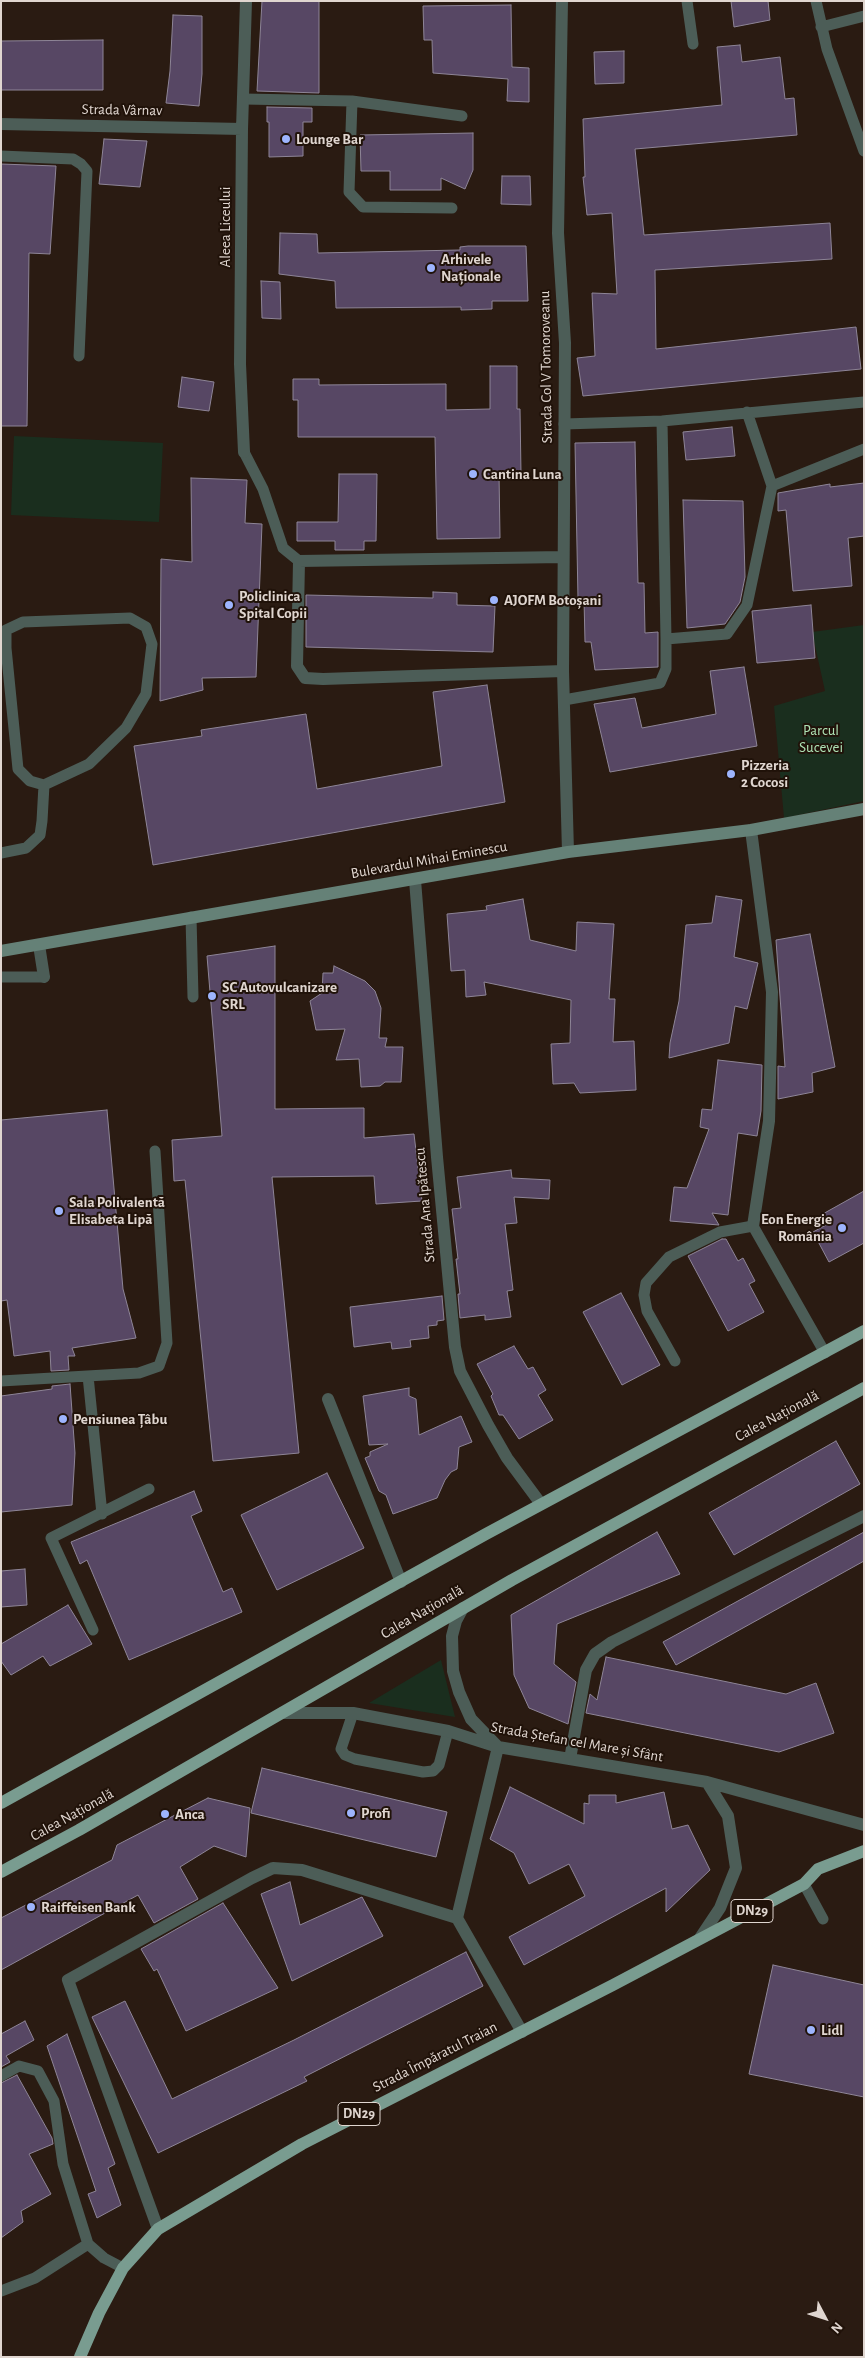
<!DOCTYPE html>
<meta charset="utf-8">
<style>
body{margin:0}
#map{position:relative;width:865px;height:2358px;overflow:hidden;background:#2a1b12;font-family:"Alegreya Sans",sans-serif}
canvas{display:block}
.frame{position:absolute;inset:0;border:2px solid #e0d6d0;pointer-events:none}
.north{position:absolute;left:800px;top:2293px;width:50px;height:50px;-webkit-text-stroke:4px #201209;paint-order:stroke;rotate:130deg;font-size:14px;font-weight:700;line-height:20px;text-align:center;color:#e0d6d0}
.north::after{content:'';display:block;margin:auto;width:18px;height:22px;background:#e0d6d0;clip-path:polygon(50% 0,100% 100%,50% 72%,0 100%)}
</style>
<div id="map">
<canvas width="865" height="2358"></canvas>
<div class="frame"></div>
<div class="north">N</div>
</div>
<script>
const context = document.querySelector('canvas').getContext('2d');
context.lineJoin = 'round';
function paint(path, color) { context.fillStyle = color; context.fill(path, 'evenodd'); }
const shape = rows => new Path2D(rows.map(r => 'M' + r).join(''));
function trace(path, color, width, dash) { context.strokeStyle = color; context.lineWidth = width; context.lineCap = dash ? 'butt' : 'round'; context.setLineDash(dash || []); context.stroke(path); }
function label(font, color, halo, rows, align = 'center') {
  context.font = font + ' "Alegreya Sans",sans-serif'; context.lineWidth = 4; context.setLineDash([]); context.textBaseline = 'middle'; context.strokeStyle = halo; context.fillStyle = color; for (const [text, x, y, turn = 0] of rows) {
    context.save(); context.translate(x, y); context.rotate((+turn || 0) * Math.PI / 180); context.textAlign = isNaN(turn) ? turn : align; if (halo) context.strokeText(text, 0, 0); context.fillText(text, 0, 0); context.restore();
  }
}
paint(shape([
 [14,436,163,443,159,522,11,515],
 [864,625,864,801,784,818,774,706,825,691,812,632],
 [441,1660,455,1717,369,1703]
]), '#1a2e1e');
const building = shape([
 [262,1,319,1,319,93,257,91,262,1],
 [731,1,768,1,770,20,734,27,731,1],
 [511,5,512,67,529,68,529,102,507,101,508,79,433,73,432,40,424,40,423,6,511,5],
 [173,15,202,16,202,74,199,106,166,103,170,71,173,15],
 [103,40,103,90,1,90,1,41,103,40],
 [740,45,742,62,780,57,785,99,794,98,797,135,635,149,644,235,830,223,832,259,655,270,656,349,856,327,861,369,583,396,577,358,595,356,592,293,617,294,612,213,587,215,583,177,585,177,583,119,722,105,717,47,740,45],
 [624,51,624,83,595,84,594,52,624,51],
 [267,107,312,108,312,122,303,122,303,156,269,157,269,122,267,122,267,107],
 [473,133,473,170,465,189,441,178,441,190,390,190,390,171,361,171,360,135,473,133],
 [104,139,147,141,140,187,99,184,104,139],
 [1,164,56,166,50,254,29,253,27,426,1,426,1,164],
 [502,176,530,176,531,205,501,204,502,176],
 [280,233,317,234,318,253,460,250,460,247,468,246,526,246,528,301,492,301,492,309,461,310,461,307,336,308,335,281,279,274,280,233],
 [261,281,280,282,281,319,262,318,261,281],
 [490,366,517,366,517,409,520,409,521,474,499,474,500,538,437,539,435,437,298,437,298,400,293,400,293,379,319,379,319,385,446,384,446,410,490,409,490,366],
 [182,377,214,382,209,411,178,407,182,377],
 [732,427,735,456,686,460,683,432,732,427],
 [635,442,638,583,644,583,645,633,658,632,658,667,595,670,591,642,585,642,584,599,578,599,575,443,635,442],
 [339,474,377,474,376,541,364,541,364,550,335,550,335,541,297,541,297,522,338,522,339,474],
 [191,478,247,480,245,523,262,524,256,677,202,678,203,690,160,701,161,559,192,562,191,478],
 [864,483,864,536,848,538,852,586,793,591,786,510,778,511,778,493,830,484,830,487,864,483],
 [683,500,743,501,745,577,740,602,725,624,687,628,683,500],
 [433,592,457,593,457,605,495,606,493,652,306,647,306,595,433,598,433,592],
 [811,605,815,658,757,663,752,611,811,605],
 [744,667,757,746,610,772,594,704,635,698,642,728,716,714,710,671,744,667],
 [487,685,505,802,153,865,134,746,202,736,201,730,306,714,317,789,442,766,433,692,487,685],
 [716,896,742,900,734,957,758,963,747,1009,735,1006,729,1043,669,1058,670,1043,679,1001,686,925,712,923,716,896],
 [523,899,530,940,576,951,577,922,614,924,609,999,615,999,613,1042,634,1041,636,1090,580,1093,574,1083,553,1084,551,1044,570,1043,571,1000,484,982,486,995,466,997,465,970,451,971,447,914,487,910,486,906,523,899],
 [810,934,835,1067,812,1073,813,1092,778,1099,778,1066,785,1067,776,940,810,934],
 [275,946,275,1109,364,1108,364,1138,414,1134,422,1201,376,1204,374,1176,272,1177,299,1453,213,1461,185,1180,174,1181,172,1140,222,1136,207,956,275,946],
 [334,966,365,981,375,991,381,1008,379,1038,387,1038,385,1047,403,1047,401,1082,385,1082,380,1086,361,1087,359,1059,336,1060,345,1029,316,1030,310,1001,322,993,323,973,333,973,334,966],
 [718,1060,762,1065,761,1111,757,1136,738,1133,728,1215,712,1213,719,1225,670,1221,674,1187,687,1188,709,1129,700,1127,702,1109,712,1110,718,1060],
 [107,1110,123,1289,136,1338,72,1348,75,1356,68,1356,69,1370,51,1371,50,1351,14,1356,7,1300,1,1301,1,1120,107,1110],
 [511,1170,512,1178,550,1180,549,1199,514,1197,517,1223,505,1224,513,1290,507,1291,511,1317,485,1320,485,1315,460,1318,458,1294,460,1294,456,1259,458,1259,452,1209,461,1208,457,1177,511,1170],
 [864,1191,864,1243,829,1262,813,1232,826,1225,821,1215,864,1191],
 [722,1239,726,1239,738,1261,743,1258,755,1281,749,1284,764,1312,728,1331,688,1256,722,1239],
 [621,1293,660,1365,622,1385,583,1312,621,1293],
 [442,1296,444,1320,437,1321,437,1325,428,1326,429,1338,410,1340,411,1347,392,1349,391,1342,354,1347,350,1307,442,1296],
 [514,1346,528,1369,533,1367,546,1390,538,1395,553,1420,519,1439,503,1415,499,1415,491,1396,493,1394,477,1364,514,1346],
 [70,1384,75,1453,72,1505,1,1512,1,1396,52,1389,52,1386,70,1384],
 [409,1388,409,1396,416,1399,419,1435,461,1416,472,1442,459,1447,457,1469,451,1472,445,1480,437,1498,393,1514,386,1495,379,1491,365,1458,370,1456,370,1452,388,1444,369,1445,363,1396,409,1388],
 [836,1441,860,1484,734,1555,709,1513,836,1441],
 [327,1473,364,1548,277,1590,241,1515,327,1473],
 [194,1491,202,1511,191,1516,223,1592,232,1588,242,1612,129,1660,87,1560,80,1564,71,1542,194,1491],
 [657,1532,680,1574,557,1624,554,1664,576,1682,568,1724,529,1708,514,1675,511,1615,657,1532],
 [864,1532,864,1561,676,1665,663,1642,864,1532],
 [25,1569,27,1605,1,1607,1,1571,25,1569],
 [68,1605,92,1644,50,1666,43,1656,11,1675,1,1661,1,1644,68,1605],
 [606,1657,786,1694,816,1683,834,1733,779,1752,586,1713,590,1694,597,1700,606,1657],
 [262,1768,447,1812,436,1857,251,1813,262,1768],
 [510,1787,584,1824,584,1803,589,1804,589,1795,616,1795,616,1803,664,1792,672,1829,688,1825,710,1870,666,1912,666,1888,524,1965,509,1937,585,1896,569,1864,529,1884,514,1853,490,1839,510,1787],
 [208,1798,250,1808,246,1857,214,1846,180,1867,198,1899,154,1923,138,1895,1,1970,1,1918,112,1860,117,1845,208,1798],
 [290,1882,300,1925,362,1897,383,1936,292,1981,261,1894,290,1882],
 [223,1903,278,1988,186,2031,157,1969,154,1971,141,1949,223,1903],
 [466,1952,483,1986,304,2077,307,2081,158,2153,92,2017,125,2001,172,2099,294,2040,466,1952],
 [773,1965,864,1985,864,2097,749,2074,773,1965],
 [25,2021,34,2040,6,2056,10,2062,1,2067,1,2034,25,2021],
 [67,2034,115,2164,108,2168,121,2205,97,2218,88,2194,96,2191,47,2046,67,2034],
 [17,2075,52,2138,53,2144,29,2154,51,2194,21,2211,23,2222,1,2238,1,2083,17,2075]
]);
paint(building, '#574764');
trace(building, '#8e8597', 1);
trace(shape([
 [687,1,693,44],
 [816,1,827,49,864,151],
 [821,27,864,16],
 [243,99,352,101,462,116],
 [352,101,349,192,363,207,452,208],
 [1,156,73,159,81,164,87,171,79,356],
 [662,421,666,639,727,634,747,605,772,486,747,412],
 [564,424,662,421,864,402],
 [244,452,263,489,283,548,299,561],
 [772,486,864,449],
 [564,700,660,683,666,669,666,639],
 [1,853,26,848,40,835,42,821,44,785,89,764,126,728,146,694,152,644,146,627,130,618,23,622,6,630,6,648,18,769,30,781,44,785],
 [191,917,193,997],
 [1,977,44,977],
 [675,1361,647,1311,644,1295,646,1283,669,1257,720,1232,753,1226,825,1353],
 [88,1376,102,1514],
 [1,1381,139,1373,159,1366,167,1343,155,1151],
 [93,1630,51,1538,149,1489],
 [353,1713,341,1749,345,1755,355,1759,423,1772,433,1771,439,1765,448,1731],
 [804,1884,823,1919],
 [1,2076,19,2066,38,2071,54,2101,63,2164,88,2244,104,2258,123,2268],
 [1,2291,35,2278,88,2244]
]), '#4c5d57', 11);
trace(shape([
 [562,1,558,233,565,343,563,671,568,852],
 [1,124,242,129],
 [244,452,240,364,242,129,246,1],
 [563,671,323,679,305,678,297,666,299,561,563,557],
 [751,830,772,992,769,1121,753,1226],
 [415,880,437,1157,455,1347,460,1371,488,1425,507,1458,541,1504],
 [39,945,44,977],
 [328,1399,401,1582],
 [463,1608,456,1621,452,1636,453,1671,459,1692,471,1719,498,1747,457,1918,522,2032],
 [282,1713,353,1713,448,1731,498,1747,707,1782,864,1825],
 [570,1759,586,1670,595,1654,612,1642,864,1516],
 [700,1938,720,1908,736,1868,728,1816,707,1782],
 [158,2229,68,1980,252,1878,273,1868,302,1870,457,1918]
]), '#4c5d57', 12);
trace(shape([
 [1,951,568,852,751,830,864,809]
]), '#658177', 12);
trace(shape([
 [1,1803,486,1534,864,1331],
 [1,1872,79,1830,512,1580,864,1388],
 [80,2357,99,2313,123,2268,158,2229,302,2144,613,1985,804,1884,818,1869,864,1851]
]), '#799c90', 12);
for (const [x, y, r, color] of [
 [286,139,5,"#9db4fd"],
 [431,268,5,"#9db4fd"],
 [473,474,5,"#9db4fd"],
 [494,600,5,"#9db4fd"],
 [229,605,5,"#9db4fd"],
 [731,774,5,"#9db4fd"],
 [212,996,5,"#9db4fd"],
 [59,1211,5,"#9db4fd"],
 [842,1228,5,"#9db4fd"],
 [63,1419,5,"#9db4fd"],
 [351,1813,5,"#9db4fd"],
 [165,1814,5,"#9db4fd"],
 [31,1907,5,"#9db4fd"],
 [811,2030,5,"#9db4fd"]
]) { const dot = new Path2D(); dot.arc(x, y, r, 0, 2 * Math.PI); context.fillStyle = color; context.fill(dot); trace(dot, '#201209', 2); }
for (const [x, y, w] of [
 [752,1911,42],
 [359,2114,42]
]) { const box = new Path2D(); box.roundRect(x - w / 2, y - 11.5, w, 23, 4); context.fillStyle = '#201209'; context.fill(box); trace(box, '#e0d6d0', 1); }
label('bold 14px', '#e0d6d0', null, [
 ["DN29",752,1911],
 ["DN29",359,2114]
]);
label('15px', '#e0d6d0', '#201209', [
 ["Strada Vârnav",122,110,1],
 ["Aleea Liceului",225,227,-90],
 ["Strada Col V Tomoroveanu",546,367,-91],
 ["Bulevardul Mihai Eminescu",429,860,-10],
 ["Strada Ana Ipătescu",425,1205,-95],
 ["Calea Națională",777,1416,-28],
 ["Calea Națională",422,1612,-30],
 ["Strada Ștefan cel Mare și Sfânt",577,1742,10],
 ["Calea Națională",72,1815,-29],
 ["Strada Împăratul Traian",435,2057,-27]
]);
label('bold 15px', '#e0d6d0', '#201209', [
 ["Lounge Bar",296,139],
 ["Arhivele",441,259],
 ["Naționale",441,276],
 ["Cantina Luna",483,474],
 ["Policlinica",239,596],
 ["Spital Copii",239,613],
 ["AJOFM Botoșani",504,600],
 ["Pizzeria",741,765],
 ["2 Cocosi",741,782],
 ["SC Autovulcanizare",222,987],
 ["SRL",222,1004],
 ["Sala Polivalentă",69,1202],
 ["Elisabeta Lipă",69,1219],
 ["Eon Energie",832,1219,"right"],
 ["România",832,1236,"right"],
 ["Pensiunea Țâbu",73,1419],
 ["Profi",361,1813],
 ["Anca",175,1814],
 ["Raiffeisen Bank",41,1907],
 ["Lidl",821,2030]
], 'left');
label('15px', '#ade1b4', '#201209', [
 ["Parcul",821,730],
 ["Sucevei",821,747]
]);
</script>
